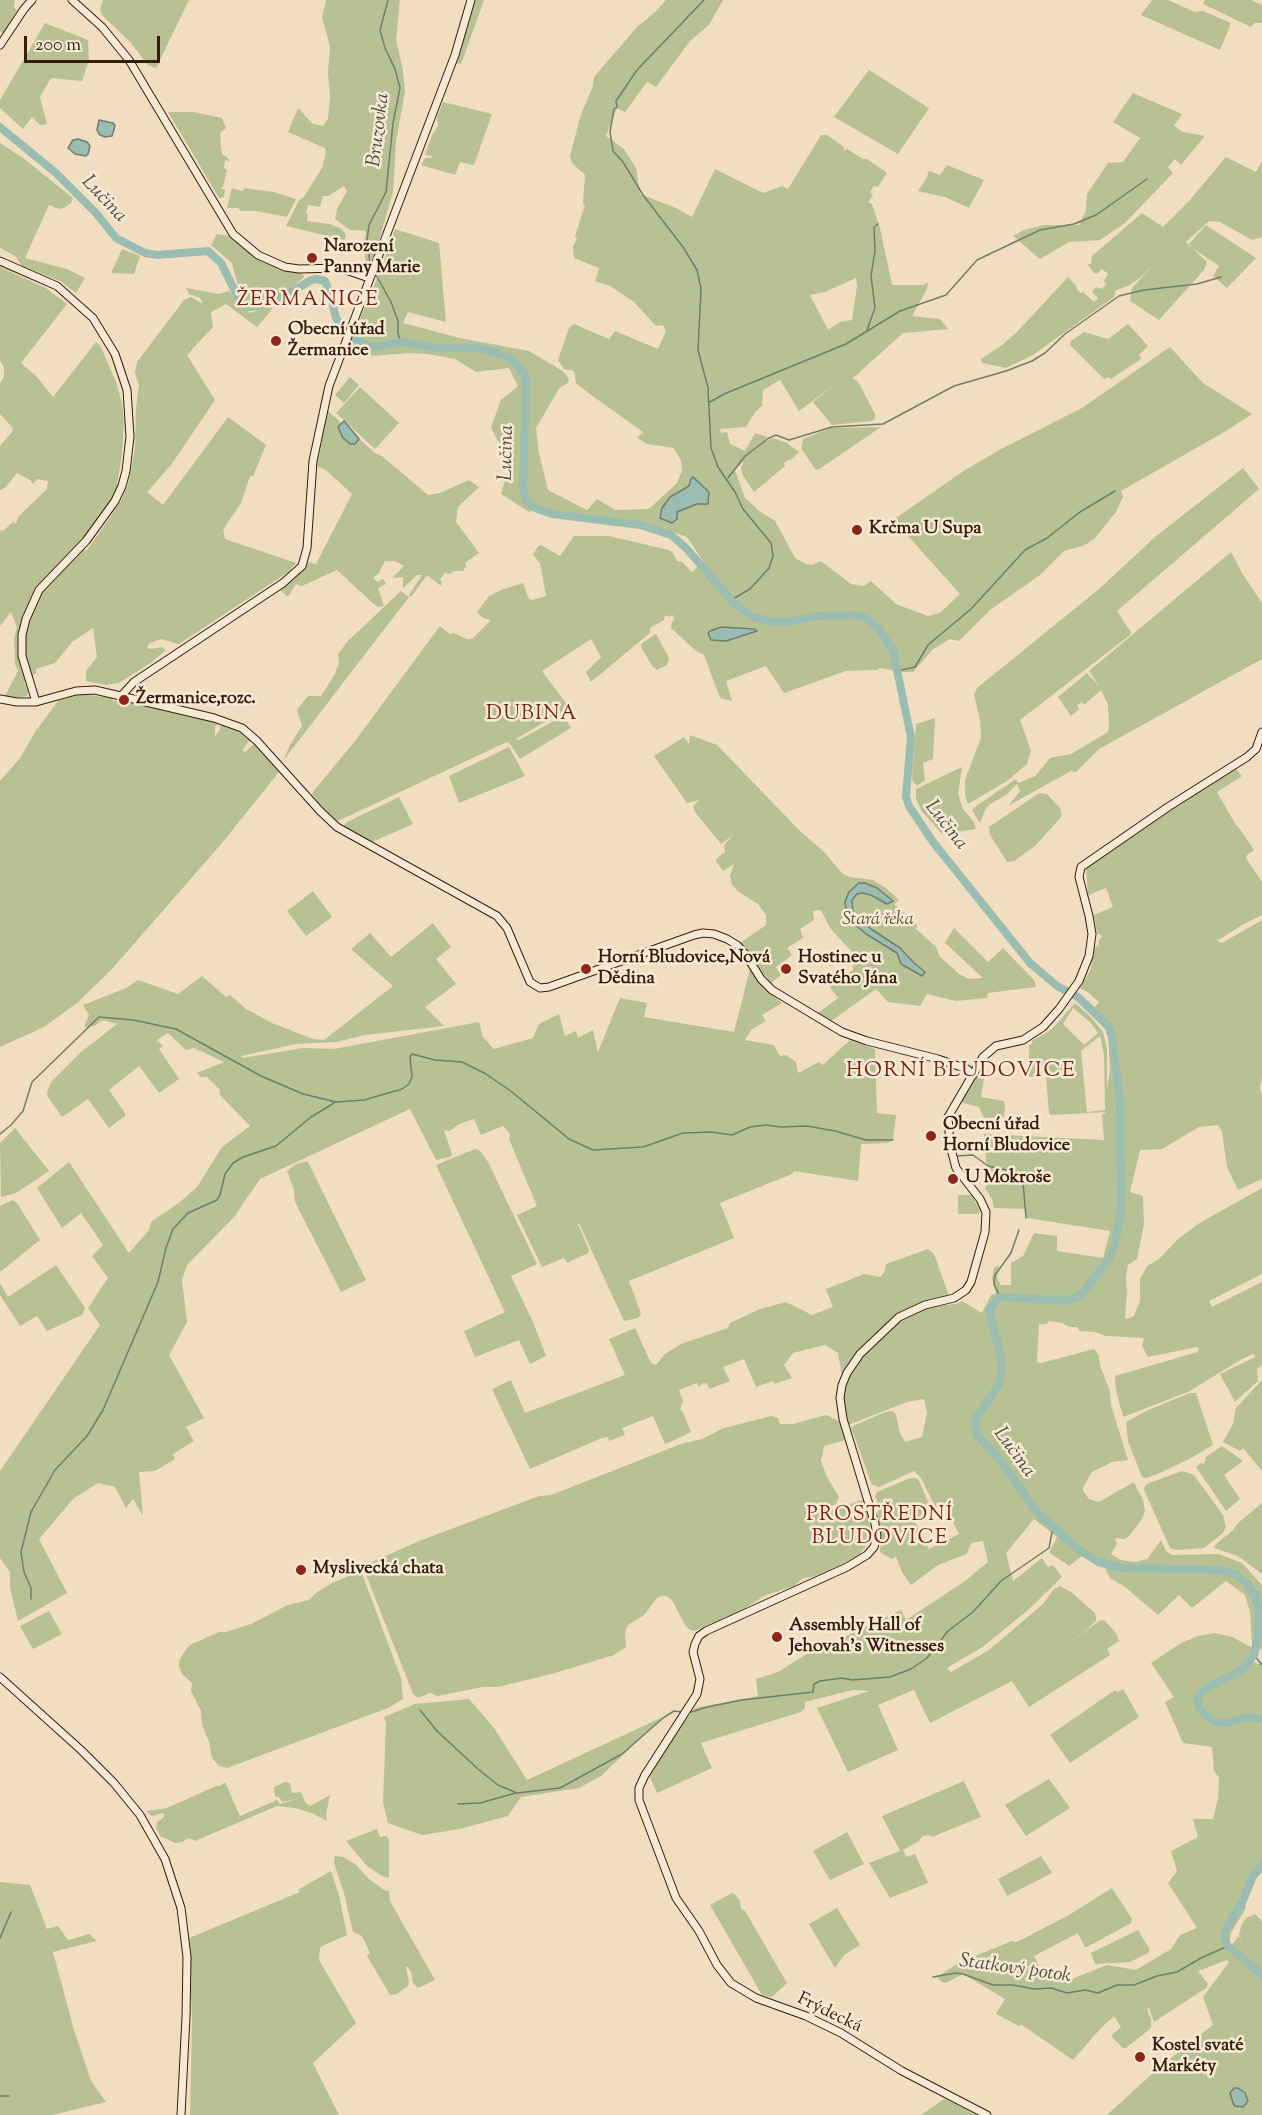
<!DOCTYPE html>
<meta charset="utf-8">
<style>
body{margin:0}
#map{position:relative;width:1262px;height:2115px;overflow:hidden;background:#f1dec0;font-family:"Sorts Mill Goudy",serif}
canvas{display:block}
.scale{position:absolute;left:24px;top:36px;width:136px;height:27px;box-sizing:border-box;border:3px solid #341e09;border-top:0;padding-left:8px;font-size:18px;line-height:21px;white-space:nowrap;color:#341e09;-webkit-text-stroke:4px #f6ead6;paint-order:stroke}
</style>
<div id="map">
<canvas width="1262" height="2115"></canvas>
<div class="scale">200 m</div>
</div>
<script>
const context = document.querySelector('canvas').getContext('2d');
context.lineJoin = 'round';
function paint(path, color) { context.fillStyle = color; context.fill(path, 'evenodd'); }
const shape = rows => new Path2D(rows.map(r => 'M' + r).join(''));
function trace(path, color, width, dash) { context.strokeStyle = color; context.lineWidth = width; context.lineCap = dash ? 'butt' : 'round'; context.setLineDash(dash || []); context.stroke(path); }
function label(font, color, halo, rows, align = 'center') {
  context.font = font + ' "Sorts Mill Goudy",serif'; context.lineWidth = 5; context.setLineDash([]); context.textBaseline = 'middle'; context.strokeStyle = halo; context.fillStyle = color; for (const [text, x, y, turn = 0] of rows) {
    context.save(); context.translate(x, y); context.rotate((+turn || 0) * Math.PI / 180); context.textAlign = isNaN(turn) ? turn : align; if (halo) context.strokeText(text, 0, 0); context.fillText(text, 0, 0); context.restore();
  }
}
paint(shape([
 [0,0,15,0,14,7,17,10,3,34,0,31],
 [103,0,189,0,156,68,148,65,130,42,102,15,100,9],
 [326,0,400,0,396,40,403,70,405,92,396,141,393,192,374,258,366,262,363,247,366,231,350,230,335,219,337,209,347,191,344,186,328,196,323,196,320,207,308,205,306,213,308,214,307,221,329,224,340,228,346,234,345,240,286,226,299,200,303,198,322,168,326,152,325,148,288,132,298,108,313,124,323,126,328,119,330,97,328,73,330,46,322,18],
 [473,0,484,0,463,59,461,64,455,63,468,25],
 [666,0,723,0,709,25,690,41,656,87,647,82,625,112,617,108,606,136,624,149,636,168,640,194,676,208,692,217,715,169,763,193,782,186,788,189,821,135,827,135,844,147,844,151,847,149,863,159,867,159,887,173,878,187,874,186,870,192,873,195,868,202,872,204,880,228,892,285,923,285,928,282,927,289,912,316,940,319,948,329,903,333,852,379,856,380,861,387,875,414,875,419,872,421,832,425,813,402,838,382,799,411,780,380,763,390,762,406,755,412,746,427,720,429,721,433,727,432,730,444,745,451,755,433,768,437,762,443,773,438,787,443,799,452,791,460,790,459,784,463,785,466,754,492,742,474,741,468,744,461,735,470,745,498,759,511,775,521,795,558,806,564,812,565,821,561,851,584,864,586,871,581,896,604,928,616,940,613,960,594,900,527,896,518,965,470,1001,449,1082,408,1170,347,1203,383,1252,414,1226,431,1121,491,1123,497,1116,512,1094,539,1085,545,1064,551,1040,575,990,610,959,641,950,639,932,650,913,672,905,672,880,668,877,670,846,671,784,693,766,666,726,681,732,701,720,698,704,655,696,651,671,628,672,622,674,619,673,615,669,617,665,615,664,620,650,628,650,633,591,682,586,672,601,657,591,639,542,671,566,703,563,711,516,739,519,740,563,716,571,728,520,759,510,744,507,742,338,821,333,819,320,805,312,794,313,792,355,741,440,626,450,634,454,633,467,639,472,639,491,620,483,618,477,612,489,596,501,590,523,583,529,599,532,600,546,596,540,563,533,555,538,546,541,545,560,556,574,536,609,536,669,550,673,553,677,561,682,562,692,572,703,561,687,537,643,522,546,511,536,508,529,512,501,494,513,453,497,440,491,427,501,400,518,386,509,368,476,372,455,359,428,354,408,353,373,356,349,344,382,267,395,229,439,243,446,322,408,312,403,323,460,338,529,351,561,370,566,375,569,379,567,384,560,387,536,428,539,454,548,490,587,510,597,499,615,510,647,509,650,508,677,483,682,471,681,461,674,448,647,444,637,438,643,432,587,392,576,383,574,371,564,369,558,360,569,328,574,324,609,339,615,331,658,349,666,331,663,325,656,326,634,302,610,286,595,281,599,268,574,258,573,247,577,238,575,236,585,205,583,204,585,175,572,163,570,157,580,117,593,86,594,77,637,27,655,12],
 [856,278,857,286,852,320,840,322,828,330,810,295,825,292],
 [1152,0,1168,0,1195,12,1203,11,1231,23,1220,50,1141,15],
 [1205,0,1251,0,1262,5,1262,23,1255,23,1251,27,1203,4],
 [45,23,88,40,89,60,82,81,51,78,40,97,47,124,40,125,32,117,23,129,0,108,0,100],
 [869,70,929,108,898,154,834,117],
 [1133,93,1182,114,1174,126,1183,132,1205,136,1181,165,1175,159,1168,167,1173,173,1125,223,1100,240,1069,242,1040,259,1013,236,1024,230,1044,225,1079,225,1086,210,1087,194,1108,163,1123,162,1140,138,1113,122],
 [443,102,492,114,474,165,460,162,455,175,421,165,425,158,431,158,432,156,425,155,432,135,438,126,437,117],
 [168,112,193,112,222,118,226,128,220,133,221,148,222,154,227,157,230,161,225,160,224,168,227,170,223,187,220,189,225,189,224,197,219,198],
 [0,143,23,158,73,198,71,203,64,208,59,209,49,205,25,258,67,269,85,278,76,293,60,281,22,266,15,256,0,248],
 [1226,157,1256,172,1262,161,1262,237,1252,240,1220,222,1209,221,1186,242,1207,262,1204,270,1159,320,1130,301,1132,288,1155,263,1141,277,1128,286,1116,290,1114,297,1033,355,1006,368,982,363,981,359,1001,346,1016,333,1068,277,1076,286,1078,291,1081,293,1083,292,1094,302,1098,298,1092,292,1096,287,1102,289,1106,284,1104,281,1108,274,1102,269,1099,271,1100,272,1095,274,1087,264,1091,264,1092,256,1142,213,1163,227,1189,201],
 [947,165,984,180,969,208,945,197,918,191,926,179,929,171,940,175],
 [232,188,242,191,245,188,274,192,296,199,287,217,256,211,241,211,238,208,227,208],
 [1206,225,1256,258,1227,288,1213,276,1219,266,1188,245],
 [217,234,229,236,278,267,303,274,304,277,289,290,256,305,250,304,244,300,238,286,232,263,211,245],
 [122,249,140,256,134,274,111,273],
 [0,267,46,288,67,304,21,363,36,376,53,397,96,342,101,347,116,382,122,404,124,422,122,454,117,484,119,487,114,498,78,546,83,550,87,550,120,503,128,485,135,449,136,407,139,385,135,373,137,362,184,300,191,297,203,304,200,298,189,294,186,288,219,294,229,291,250,313,273,305,271,311,257,327,226,304,211,312,213,327,187,355,215,400,171,465,147,492,163,505,228,417,266,445,253,476,250,476,241,503,223,530,225,539,296,563,287,573,179,644,161,639,150,643,147,647,150,649,163,647,165,651,152,662,119,683,106,685,86,681,86,671,97,657,93,628,72,642,55,663,36,669,36,673,24,682,28,691,27,696,14,698,5,696,18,671,15,664,14,638,17,627,11,612,0,626,0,530,3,531,13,522,16,524,18,517,47,489,48,481,37,479,33,484,30,480,17,473,6,487,0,490,0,446,12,432,13,428,0,414,0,384,4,376,4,368,0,360],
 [1128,324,1148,346,1139,355,1141,359,1111,379,1108,377,1104,379,1070,345,1071,341,1084,332,1108,339],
 [350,377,359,385,344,403,335,395],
 [360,387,399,423,375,449,336,413],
 [328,411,375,453,382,456,428,495,440,493,469,480,479,487,458,507,457,513,456,522,479,553,465,563,466,566,463,571,454,571,450,574,445,573,440,579,442,583,441,586,427,575,411,597,409,595,422,575,417,575,403,588,403,577,394,578,394,576,404,566,395,561,385,561,379,573,373,578,378,582,383,579,386,584,378,588,384,606,377,607,337,570,302,586,296,584,288,597,279,589,294,579,309,562,316,564,352,494,327,471,317,466],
 [881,427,818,470,815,469,801,448,803,439,831,428],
 [1243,468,1259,489,1117,611,1131,632,1130,635,1020,720,1031,751,1027,764,1007,781,968,804,965,795,965,780,981,738,980,720,974,695,977,688,1099,589,1155,537],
 [1231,552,1242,573,1262,603,1262,659,1099,749,1076,772,1071,771,1008,806,1020,791,1017,784,1006,795,990,804,985,810,980,823,972,810,976,806,1016,779,1018,783,1035,776,1050,758,1071,754,1108,732,1109,728,1108,705,1101,690,1084,705,1082,702,1077,705,1079,709,1071,716,1058,697,1087,673,1100,687,1089,671],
 [401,591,409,597,283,761,290,745,302,726,297,710,308,696,321,696,335,674,339,663,338,654,347,642],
 [656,634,669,658,667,665,657,670,652,666,641,647,641,644],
 [81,694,112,698,113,701,118,702,145,705,219,722,215,727,215,736,220,729,221,723,233,727,251,739,242,750,245,752,255,743,279,772,222,843,112,969,77,1003,44,1027,0,1047,0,781,20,758,35,732,58,701],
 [935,718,933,759,923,763,925,780,917,786,913,782,912,778,916,724],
 [690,735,717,745,799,830,824,852,843,874,850,877,873,880,886,888,899,900,894,904,918,926,915,928,936,947,940,957,959,974,969,979,983,978,945,943,954,928,988,962,1003,948,1034,980,1036,987,988,993,987,998,956,1001,927,994,920,1006,888,1002,876,989,831,1021,818,1013,838,998,830,987,853,970,852,952,830,928,821,910,813,911,814,920,800,929,803,938,787,948,792,955,776,967,781,975,771,983,740,943,766,925,766,915,758,904,739,892,732,885,730,876,734,864,723,871,715,860,725,852,724,845,733,835,721,844,695,812,693,806,699,800,687,803,654,756,684,737,689,744],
 [509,747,525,776,459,803,449,776],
 [962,767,958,794,963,809,974,822,976,829,942,834,921,810,916,799,916,789],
 [1235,768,1242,776,1217,792,1236,825,1240,829,1254,850,1247,855,1246,858,1262,882,1262,915,1242,925,1217,941,1222,943,1262,920,1262,1078,1260,1088,1262,1096,1262,1179,1238,1190,1227,1167,1222,1131,1218,1125,1199,1127,1162,1149,1140,1150,1130,1192,1143,1196,1144,1224,1137,1259,1128,1265,1126,1278,1127,1294,1125,1317,1127,1319,1134,1316,1140,1301,1140,1279,1147,1266,1158,1260,1177,1240,1198,1224,1262,1188,1262,1274,1209,1301,1212,1307,1262,1282,1262,1365,1257,1369,1258,1381,1235,1402,1220,1374,1255,1357,1254,1354,1242,1359,1188,1392,1123,1417,1116,1390,1115,1376,1194,1353,1198,1352,1199,1348,1197,1347,1148,1357,1142,1346,1144,1338,1106,1336,1095,1332,1080,1331,1077,1327,1069,1327,1062,1323,1048,1321,1047,1324,1039,1324,1037,1362,1041,1363,1094,1349,1099,1356,1100,1365,1110,1392,1111,1405,1128,1460,1112,1462,1092,1472,1083,1487,1083,1491,1089,1499,1099,1502,1134,1482,1143,1500,1145,1511,1142,1519,1130,1535,1125,1539,1115,1538,1117,1544,1111,1554,1121,1560,1136,1562,1147,1559,1161,1540,1166,1551,1172,1555,1219,1554,1242,1563,1262,1585,1262,1650,1252,1645,1250,1612,1245,1595,1226,1581,1192,1608,1179,1595,1158,1615,1125,1587,1110,1578,1105,1568,1082,1556,1069,1566,1050,1553,1050,1551,1057,1537,1034,1519,1006,1553,1013,1581,1042,1558,1048,1567,1053,1565,1062,1577,1028,1610,984,1646,947,1668,951,1672,989,1650,1043,1604,1054,1589,1060,1586,1071,1592,1095,1613,1096,1618,1096,1621,1084,1632,1061,1650,1099,1621,1104,1620,1116,1633,1119,1641,1107,1649,1110,1655,1029,1707,1012,1681,930,1723,914,1690,878,1705,898,1750,848,1772,817,1708,869,1691,853,1690,805,1702,805,1708,801,1712,701,1743,712,1768,657,1793,649,1775,670,1741,695,1708,758,1696,756,1679,778,1672,821,1645,838,1640,901,1610,906,1620,965,1581,988,1562,983,1541,971,1543,967,1554,938,1565,911,1585,903,1574,896,1557,891,1559,880,1552,881,1535,877,1514,879,1506,875,1496,877,1492,910,1478,916,1478,919,1481,932,1510,914,1519,929,1549,959,1534,944,1504,936,1508,921,1478,914,1471,879,1487,872,1485,851,1427,885,1412,893,1411,896,1415,900,1433,905,1442,922,1437,927,1413,924,1399,907,1402,848,1425,844,1406,844,1389,852,1368,847,1366,842,1376,838,1353,825,1345,793,1353,784,1365,792,1378,774,1384,773,1381,756,1387,744,1359,723,1367,730,1381,710,1389,706,1383,702,1384,699,1387,697,1383,679,1390,683,1401,680,1409,683,1412,691,1432,668,1443,665,1444,653,1416,622,1428,625,1435,609,1441,608,1437,602,1438,530,1469,492,1389,511,1380,525,1413,625,1375,609,1339,635,1328,651,1363,656,1365,665,1354,681,1344,728,1328,730,1323,760,1309,786,1302,812,1315,833,1307,826,1289,864,1274,880,1277,884,1273,886,1264,928,1249,934,1254,949,1296,929,1300,907,1309,895,1316,886,1325,915,1311,934,1306,956,1304,962,1301,982,1313,991,1295,996,1293,992,1279,994,1268,999,1265,997,1278,1001,1285,1011,1285,1011,1263,1023,1256,1034,1233,1057,1236,1057,1251,1103,1258,1110,1231,1027,1218,1025,1209,994,1208,992,1199,985,1188,992,1173,986,1162,984,1134,1104,1140,1102,1115,1106,1112,1051,1115,1049,1114,1046,1076,1029,1077,1029,1046,1032,1044,1032,1041,1051,1030,1075,1003,1090,1016,1103,1032,1107,1049,1107,1089,1110,1070,1108,1031,1092,1011,1099,1002,1089,993,1080,988,1090,971,1095,948,1099,944,1099,940,1102,936,1097,933,1094,915,1113,907,1106,888,1088,895,1086,866],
 [1073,1008,1091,1023,1098,1033,1084,1045,1063,1024],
 [1100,1036,1104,1054,1105,1110,1087,1112,1081,1051],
 [1039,793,1047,794,1060,808,1062,816,1035,846,1014,861,1007,862,990,835,989,827],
 [399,797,413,824,370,843,342,827,347,822],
 [313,891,332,917,306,936,287,911],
 [433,923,451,947,436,959,456,984,425,1007,444,1026,365,1035,336,1042,296,1044,241,1056,243,1058,303,1048,334,1049,479,1022,483,1037,494,1049,533,1038,539,1024,559,1014,565,1036,576,1031,578,1038,593,1030,598,1052,620,998,647,1003,644,1017,734,1032,750,969,764,988,782,1003,762,1015,766,1021,751,1030,745,1040,774,1045,780,1056,786,1055,796,1062,798,1073,819,1062,823,1065,850,1040,875,1049,877,1113,896,1115,893,1140,888,1143,861,1144,858,1181,794,1171,792,1174,720,1203,734,1238,629,1281,641,1314,638,1318,624,1321,579,1223,578,1224,589,1250,588,1253,567,1263,564,1258,542,1267,517,1215,537,1206,509,1139,510,1134,503,1126,481,1135,474,1119,459,1124,450,1131,444,1130,452,1154,450,1157,436,1160,410,1109,260,1179,234,1217,187,1265,182,1280,187,1322,169,1355,204,1418,186,1427,194,1441,173,1454,175,1459,155,1471,139,1472,143,1516,133,1499,126,1508,115,1487,98,1483,74,1498,39,1539,67,1593,18,1621,10,1588,10,1572,0,1558,0,1471,100,1325,88,1308,108,1278,92,1256,103,1245,81,1213,62,1228,37,1188,69,1162,129,1253,149,1230,151,1222,180,1202,197,1187,222,1147,250,1126,220,1095,220,1090,207,1077,201,1077,197,1073,224,1062,194,1048,186,1050,168,1033,157,1040,163,1046,159,1049,179,1079,159,1093,139,1066,109,1090,125,1113,125,1116,109,1128,88,1099,62,1117,48,1097,47,1093,51,1082,81,1052,117,1024,102,1020,95,1026,84,1027,89,1015,83,1005,126,988,138,980,178,994,202,976,226,997,230,995,246,1009,272,1023,313,1039,324,1040,393,986,351,949,370,933,391,957],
 [981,1071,985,1072,981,1097,1004,1101,1005,1106,1004,1117,984,1118,979,1107,959,1102],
 [15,1128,49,1171,16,1193,1,1197,0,1143],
 [475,1149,480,1151,488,1162,537,1264,511,1276,533,1322,546,1356,530,1364,519,1340,475,1357,464,1331,505,1312,436,1165],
 [304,1162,308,1162,366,1280,341,1292,295,1202,294,1190,287,1171,296,1164],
 [958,1195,972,1195,980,1211,978,1214,958,1214],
 [13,1200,17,1203,40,1240,0,1272,0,1206],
 [56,1265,85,1308,82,1315,47,1331,37,1316,20,1326,0,1295,0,1283,8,1297],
 [1262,1380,1262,1471,1243,1448,1240,1451,1223,1442,1233,1424,1236,1408],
 [1190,1393,1196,1393,1213,1445,1191,1458,1160,1473,1146,1478,1142,1477,1128,1441,1126,1422,1146,1411],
 [826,1415,839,1421,846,1440,824,1446,821,1461,827,1477,839,1497,836,1504,829,1507,831,1510,862,1500,866,1503,868,1509,871,1539,860,1554,840,1565,813,1577,803,1578,794,1586,766,1595,742,1610,694,1631,690,1630,685,1625,672,1600,666,1596,661,1596,657,1598,644,1615,628,1625,625,1633,626,1647,614,1655,555,1673,498,1687,483,1687,437,1696,430,1693,418,1698,413,1694,365,1572,366,1566,370,1563,419,1541,539,1496,551,1495,681,1444,702,1439,724,1428,771,1416,778,1418,780,1424,793,1424],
 [1222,1446,1243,1461,1224,1475,1240,1499,1226,1511,1196,1467,1201,1463,1204,1464,1206,1457],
 [1182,1471,1194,1475,1223,1515,1226,1527,1223,1533,1204,1548,1176,1550,1170,1548,1144,1490,1145,1486,1149,1483],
 [1262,1503,1262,1574,1238,1556,1214,1548,1215,1545,1233,1530,1238,1523],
 [361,1571,401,1678,403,1699,388,1708,227,1768,219,1766,212,1758,209,1742,202,1725,201,1711,191,1691,192,1683,182,1674,179,1666,180,1659,187,1648,192,1644,219,1632,226,1632,251,1624,288,1605,309,1600,317,1592,332,1583],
 [49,1611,62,1634,33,1649,20,1626],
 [1215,1633,1232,1637,1255,1649,1254,1655,1250,1657,1257,1664,1262,1663,1262,1871,1257,1874,1242,1899,1246,1908,1231,1933,1228,1949,1239,1936,1243,1944,1239,1934,1242,1924,1246,1918,1255,1914,1262,1921,1262,2115,1107,2115,1163,2064,1213,2025,1203,1997,1229,1962,1227,1960,1198,1971,1208,1984,1206,1988,1154,2022,1149,2008,1147,2009,1151,2020,1151,2028,1126,2048,1123,2048,1111,2036,1121,2027,1114,2016,1101,2028,1073,2060,1022,2025,1019,2026,996,2014,1005,1999,963,1974,946,1983,942,1982,937,1977,960,1962,1012,1941,1016,1942,1023,1939,1069,1915,1112,1888,1132,1919,1131,1923,1087,1947,1085,1947,1078,1933,1034,1956,1041,1971,1054,1968,1062,1983,1107,1965,1136,1970,1171,1949,1180,1935,1197,1928,1168,1883,1177,1871,1171,1851,1198,1837,1193,1819,1213,1819,1218,1798,1219,1778,1214,1771,1212,1747,1183,1743,1165,1702,1174,1697,1151,1663,1181,1643,1198,1636],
 [1123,1689,1139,1717,1070,1763,1050,1735,1115,1690,1118,1692],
 [469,1699,494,1728,527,1780,663,1717,601,1776,579,1788,521,1797,508,1816,460,1829,422,1835,388,1823,383,1802,386,1723,384,1717,415,1704],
 [1049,1779,1070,1808,1026,1836,1005,1805],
 [964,1781,981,1817,932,1837,930,1835,922,1836,919,1841,903,1850,906,1857,915,1854,928,1883,890,1898,869,1863,900,1851,882,1816],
 [225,1782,240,1816,277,1800,280,1804,297,1799,282,1802,280,1798,275,1796,274,1787,285,1782,290,1783,292,1793,301,1792,305,1802,310,1806,330,1795,326,1814,327,1821,312,1813,295,1808,277,1806,195,1841,189,1838,182,1842,175,1843,160,1836,156,1828,157,1822,164,1817,164,1815,163,1813,152,1816,146,1811,167,1808,216,1786,220,1786],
 [377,1829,380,1837,386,1836,389,1839,389,1878,382,1876,367,1866,346,1841],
 [847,1832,864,1864,830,1880,813,1851],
 [335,1856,343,1857,355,1864,369,1879,384,1890,389,1891,390,1901,435,1980,418,1988,413,1983,411,1972,407,1966,406,1968,409,1981,408,1986,397,1994,390,1995,367,1956,370,1953,362,1936,353,1932,344,1893,334,1863],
 [1041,1856,1052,1873,1007,1896,998,1879],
 [331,1871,339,1895,347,1935,320,1947,319,1960,356,2023,313,2063,339,2115,190,2115,192,2022,189,1938,300,1892,298,1890],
 [0,1882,30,1885,47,1929,58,1926,68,1940,89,1934,97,1941,53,1952,74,2030,91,2081,106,2102,52,2115,0,2115],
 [732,1893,736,1895,740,1901,741,1909,745,1911,787,1983,772,1997,762,1995,710,1905],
 [837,1908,860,1945,844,1955,835,1968,809,1924],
 [1138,1930,1150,1950,1148,1953,1130,1962,1095,1964,1091,1953],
 [944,2099,948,2100,976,2115,921,2115]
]), '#b8c193');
const water = shape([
 [99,120,113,123,115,126,112,136,105,137,100,135,97,130,99,120],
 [78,139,87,142,90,146,88,154,86,156,75,154,68,148,73,140,78,139],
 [344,421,359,439,355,444,350,444,343,438,338,427,344,421],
 [693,477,709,492,708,504,697,504,677,512,677,519,672,523,660,518,662,508,670,497,689,486,691,479,693,477],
 [721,627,754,629,757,631,726,641,711,640,708,633,710,631,721,627],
 [859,883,865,883,877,888,893,901,887,904,871,895,863,893,857,894,852,900,853,914,871,929,900,948,913,962,925,972,922,976,901,964,897,953,866,934,852,922,847,916,845,902,849,892,859,883],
 [1234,2088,1238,2088,1245,2093,1248,2101,1243,2107,1235,2106,1233,2103,1230,2093,1234,2088]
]);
paint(water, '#9bbcb0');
trace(water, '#727d6d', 1.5);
trace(shape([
 [704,0,637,70,616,101,617,107,614,109,610,132,613,151,623,162,643,195,683,247,697,270,701,289,698,350,708,388,711,448,718,467,735,492,743,509,771,543,773,556,769,568,750,589,731,600],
 [370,263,367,240,369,225,386,192,393,123,400,88,395,69,385,48,380,30,388,0],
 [376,275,391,302,398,321,398,333,401,342],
 [867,330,875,308,871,276,875,251,874,227,878,224],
 [710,402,724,394,846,344,900,311,946,295,977,260,1040,230,1074,224,1096,215,1147,179],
 [728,478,745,456,769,438,776,435,789,440,832,427,883,424,954,386,1006,371,1032,361,1045,353,1065,334,1119,296,1144,290,1197,284,1221,277],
 [897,671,915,667,928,645,971,609,1025,550,1047,538,1080,512,1115,491],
 [0,1134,11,1125,23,1111,32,1082,99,1017,133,1020,176,1029,261,1076,303,1094,336,1102,364,1100,402,1089,409,1084,412,1077,410,1057,412,1054,435,1060,462,1062,486,1074,512,1092,569,1139,593,1150,643,1147,683,1133,712,1132,732,1135,750,1127,766,1125,781,1127,807,1126,835,1131,866,1140,893,1140],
 [956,1156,973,1155,988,1166,1016,1172,1023,1182,1026,1218],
 [1000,1297,994,1284,995,1275,1011,1253,1019,1230],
 [31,1599,31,1588,24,1572,21,1552,31,1512,55,1470,87,1436,103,1410,158,1282,166,1248,173,1229,188,1213,217,1200,220,1195,225,1174,233,1163,243,1157,276,1146,311,1117,334,1103],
 [1254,1655,1262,1665],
 [420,1710,437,1731,478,1769,498,1785,517,1793,560,1788,622,1754,663,1718,674,1711,681,1712],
 [688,1713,707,1707,742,1700,813,1692,814,1684,820,1681,842,1678,852,1680,890,1677,911,1669,927,1658,948,1631,973,1612,1001,1581,1049,1548,1053,1527],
 [458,1804,480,1803,516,1793],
 [0,1938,11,1912],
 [933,1977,955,1973,963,1974,993,1985,1013,1985,1034,1989,1051,1988,1067,1993,1085,1990,1098,1993,1117,1985,1134,1985,1157,1976,1177,1972,1201,1958,1228,1946],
 [0,2096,9,2096]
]), '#727d6d', 1.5);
trace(shape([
 [0,127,56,173,96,213,116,238,145,253,157,255,208,251,221,263,238,297,250,307,258,306,290,293,311,280,317,279,325,281,330,293,336,318,346,333,368,346,380,346,401,342,439,348,480,348,511,358,524,373,526,383,523,490,526,500,535,508,552,514,640,525,671,535,687,549,731,600,752,617,776,622,788,622,817,616,856,615,867,619,879,629,893,651,911,737,906,797,909,806,933,842,1030,963,1057,986,1078,997,1108,1026,1112,1037,1120,1102,1121,1210,1115,1245,1109,1259,1081,1295,1067,1301,1000,1297,989,1309,1001,1357,1002,1371,999,1385,977,1417,975,1426,977,1435,1001,1461,1036,1511,1078,1549,1098,1562,1123,1568,1223,1570,1237,1575,1248,1585,1256,1597,1259,1613,1258,1635,1254,1655,1242,1670,1205,1689,1198,1697,1198,1706,1206,1716,1216,1722,1229,1723,1247,1717,1262,1719],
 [1262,1866,1253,1876,1242,1903,1226,1929,1224,1937,1228,1946,1262,1975]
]), '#9bbcb0', 8);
const secondary = shape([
 [72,0,102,27,129,60,233,234,258,255,285,267,299,269,340,268,369,278],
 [0,45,24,9,32,0],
 [0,261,57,286,93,318,115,354,127,390,130,437,126,471,122,486,115,501,86,541,39,590,26,619,22,635,22,656,36,702],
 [122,695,134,682,283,583,302,566,307,548,313,461,329,386,455,55,471,0],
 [0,699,17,702,36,702,76,691,95,690,214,718,242,728,257,741,320,811,337,827,497,916,507,928,530,982,540,988,549,987,694,935,703,933,714,934,727,939,737,945,746,955,761,979,772,990,842,1032,867,1041,938,1059,967,1069,973,1075],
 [0,1677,81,1750,114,1783,140,1815,165,1859,181,1908,187,1957,186,2017,181,2115],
 [987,2115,902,2071,841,2033,806,2016,756,1998,731,1983,717,1965,699,1931,676,1898,639,1800,639,1788,645,1775,697,1694,700,1679,693,1652,695,1644,699,1636,706,1631,847,1567,867,1555,874,1547,877,1536,875,1524,843,1419,840,1398,842,1385,847,1373,860,1354,899,1317,925,1305,954,1298,966,1290,971,1282,985,1232,986,1212,980,1199,956,1168,950,1145,948,1117,983,1057,996,1046,1023,1040,1043,1027,1059,1009,1079,981,1089,956,1092,934,1089,916,1079,877,1081,867,1168,807,1247,757,1256,749,1262,732]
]);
trace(secondary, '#341e09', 9);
trace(secondary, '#f6ead6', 7);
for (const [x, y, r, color] of [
 [312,258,6,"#8f2418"],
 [276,341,6,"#8f2418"],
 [857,530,6,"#8f2418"],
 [124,700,6,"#8f2418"],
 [586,969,6,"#8f2418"],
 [786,969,6,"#8f2418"],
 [931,1136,6,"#8f2418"],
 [953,1179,6,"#8f2418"],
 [301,1570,6,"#8f2418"],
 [777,1637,6,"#8f2418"],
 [1140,2057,6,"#8f2418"]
]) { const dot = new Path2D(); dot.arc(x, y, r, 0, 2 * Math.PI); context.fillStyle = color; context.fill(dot); trace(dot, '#f6ead6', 2); }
label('bold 18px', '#341e09', '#f6ead6', [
 ["Narození",324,248],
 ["Panny Marie",324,269],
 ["Obecní úřad",288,331],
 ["Žermanice",288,352],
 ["Krčma U Supa",869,530],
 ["Žermanice,rozc.",136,700],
 ["Horní Bludovice,Nová",598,959],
 ["Dědina",598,980],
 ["Hostinec u",798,959],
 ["Svatého Jána",798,980],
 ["Obecní úřad",943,1126],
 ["Horní Bludovice",943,1147],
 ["U Mokroše",965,1179],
 ["Myslivecká chata",313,1570],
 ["Assembly Hall of",789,1627],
 ["Jehovah's Witnesses",789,1648],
 ["Kostel svaté",1152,2047],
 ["Markéty",1152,2068]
], 'left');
label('italic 18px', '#5c4f32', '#f6ead6', [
 ["Stará řeka",878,921]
]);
label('18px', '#341e09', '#f6ead6', [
 ["Frýdecká",829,2014,26]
]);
label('italic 20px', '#534d3b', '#f6ead6', [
 ["Bruzovka",380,130,-83],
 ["Lučina",103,200,47],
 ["Lučina",508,453,-89],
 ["Lučina",945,826,52],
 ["Lučina",1013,1453,54],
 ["Statkový potok",1015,1970,8]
]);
context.letterSpacing = '1.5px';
label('20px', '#7a1f14', '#f6ead6', [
 ["DUBINA",532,716],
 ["PROSTŘEDNÍ",880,1517],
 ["BLUDOVICE",880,1540]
]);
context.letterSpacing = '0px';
context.letterSpacing = '1.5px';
label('21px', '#7a1f14', '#f6ead6', [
 ["ŽERMANICE",308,301],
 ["HORNÍ BLUDOVICE",961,1072]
]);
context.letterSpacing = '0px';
</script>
